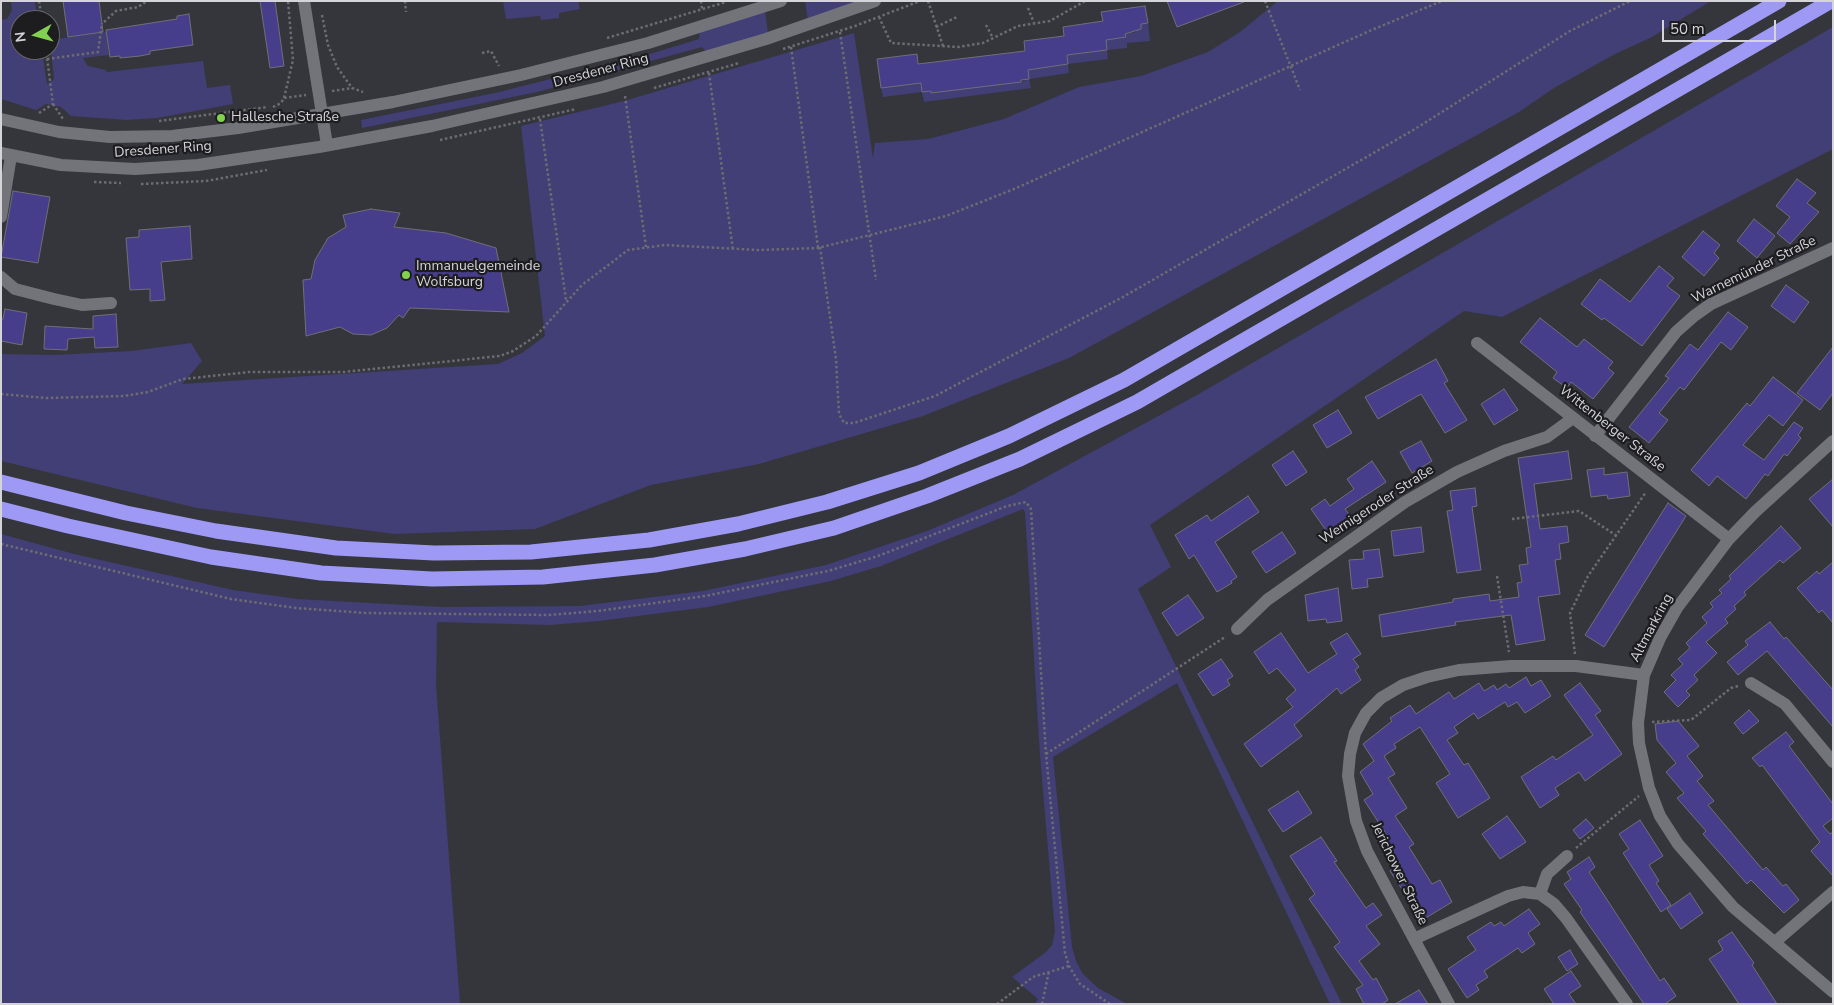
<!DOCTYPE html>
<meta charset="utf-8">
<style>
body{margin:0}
#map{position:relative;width:1834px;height:1005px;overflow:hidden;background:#35363c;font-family:"Nunito Sans",sans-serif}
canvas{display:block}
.frame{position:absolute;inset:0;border:2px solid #d4d4d9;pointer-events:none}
.north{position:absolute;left:10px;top:10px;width:50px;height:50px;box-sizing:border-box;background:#1d1d20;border:1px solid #66666a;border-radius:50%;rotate:263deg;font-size:14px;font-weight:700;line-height:20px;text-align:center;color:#d4d4d9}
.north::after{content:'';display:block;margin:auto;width:18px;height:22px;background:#82d04f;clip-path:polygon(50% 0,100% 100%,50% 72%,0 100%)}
.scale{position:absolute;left:1662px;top:20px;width:114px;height:22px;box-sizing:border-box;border:2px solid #d4d4d9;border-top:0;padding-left:6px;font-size:15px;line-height:18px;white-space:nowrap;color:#d4d4d9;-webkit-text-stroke:4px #1d1d20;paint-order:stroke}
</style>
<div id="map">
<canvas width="1834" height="1005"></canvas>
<div class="frame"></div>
<div class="north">N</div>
<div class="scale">50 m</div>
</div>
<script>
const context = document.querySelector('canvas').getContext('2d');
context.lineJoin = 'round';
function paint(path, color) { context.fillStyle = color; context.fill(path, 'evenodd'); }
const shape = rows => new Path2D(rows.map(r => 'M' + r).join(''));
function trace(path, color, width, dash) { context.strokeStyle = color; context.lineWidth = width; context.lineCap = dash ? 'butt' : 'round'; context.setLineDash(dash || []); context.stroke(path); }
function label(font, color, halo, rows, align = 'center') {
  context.font = font + ' "Nunito Sans",sans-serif'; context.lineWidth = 4.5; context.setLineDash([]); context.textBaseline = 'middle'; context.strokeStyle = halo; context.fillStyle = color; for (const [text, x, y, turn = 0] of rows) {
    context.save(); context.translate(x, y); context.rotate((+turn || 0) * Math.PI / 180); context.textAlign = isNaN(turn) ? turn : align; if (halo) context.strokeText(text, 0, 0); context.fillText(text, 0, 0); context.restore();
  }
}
paint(shape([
 [11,1,35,1,37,20,20,20,20,50,42,50,47,84,54,79,50,40,106,32,109,55,83,58,88,66,106,70,107,72,203,61,207,88,230,85,233,104,157,118,127,120,71,116,61,107,46,104,36,110,1,99,1,20,7,19,12,10],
 [503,1,578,1,580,9,559,13,559,18,541,20,540,16,506,19],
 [805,1,863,1,808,21],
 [1278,1,1711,1,1650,38,1615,54,1554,88,1519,112,1069,358,923,416,759,464,651,485,535,529,395,534,197,508,1,461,1,354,55,355,132,351,191,343,202,361,182,384,498,364,522,353,545,336,521,126,624,101,854,33,873,158,875,143,928,139,1004,119,1079,87,1141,76,1208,52,1240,32],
 [765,10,768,34,707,53,702,47,537,92,362,128,361,120,495,93,650,54,699,39,700,31],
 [1148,23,1150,41,1127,43,1127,48,1107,50,1108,59,1068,64,1069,73,1029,79,1031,88,924,102,922,92,883,97,881,88,921,83,922,92,931,92,1021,82,1029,79,1028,70,1068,64,1067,55,1107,50,1106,40,1126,37,1125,34,1136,32,1136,30,1141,29,1141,24],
 [1833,27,1833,149,1502,317,1464,311,1150,525,1171,567,1138,589,1342,1004,1330,1004,1177,683,1053,757,1072,947,1076,961,1083,974,1098,988,1127,1004,1035,1004,1038,999,1012,977,1046,952,1052,945,1055,932,1040,755,1025,512,1023,509,881,566,831,581,708,607,599,621,550,625,437,622,436,685,460,1004,1,1004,1,534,74,554,233,590,297,599,442,607,580,606,703,591,826,565,927,531,1013,495,1197,395]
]), '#423e76');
const building = shape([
 [63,1,99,1,103,32,68,37,63,1],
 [260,1,275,1,284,66,270,68,260,1],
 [1167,1,1244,1,1244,2,1177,27,1167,1],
 [1145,6,1148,23,1141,24,1141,29,1125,34,1126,37,1106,40,1107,50,1067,55,1068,64,1028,70,1029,79,1021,80,1021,82,931,93,931,91,922,92,921,83,881,88,877,59,917,54,918,64,1025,51,1024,41,1064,36,1063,27,1103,21,1101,12,1145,6],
 [189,14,193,45,150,51,150,54,140,56,120,58,120,56,110,57,106,30,177,19,177,16,189,14],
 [1797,179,1816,193,1807,203,1819,212,1790,244,1777,233,1790,217,1776,206,1797,179],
 [13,191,50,197,38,263,1,257,13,191],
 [371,209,400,213,394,227,446,233,496,248,509,312,410,308,403,318,399,315,387,328,371,335,353,334,340,327,306,336,303,280,311,279,315,260,328,238,346,227,343,215,371,209],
 [1754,219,1775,236,1757,258,1737,241,1754,219],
 [190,226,192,259,161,262,165,300,150,301,150,289,130,290,126,238,139,237,139,230,190,226],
 [1703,231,1720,245,1714,253,1719,258,1704,276,1682,257,1703,231],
 [1659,266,1674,278,1667,286,1680,296,1642,346,1604,318,1602,320,1581,304,1600,279,1630,302,1659,266],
 [1786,285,1809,302,1794,323,1771,306,1786,285],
 [5,309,27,313,22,345,1,341,1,319,3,319,5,309],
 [1728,312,1748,327,1731,350,1721,342,1684,390,1680,387,1659,413,1668,420,1649,443,1629,427,1669,378,1665,376,1690,344,1698,350,1728,312],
 [116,314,118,347,95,348,94,337,68,339,67,350,44,349,45,326,93,329,93,316,116,314],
 [1540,318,1577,347,1584,339,1613,362,1608,368,1614,373,1593,399,1571,382,1567,388,1553,378,1557,372,1520,342,1540,318],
 [1833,347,1833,393,1820,410,1797,393,1833,347],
 [1436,359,1448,381,1444,383,1467,420,1445,433,1421,394,1378,419,1365,397,1436,359],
 [1773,377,1803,400,1783,426,1769,415,1743,445,1764,460,1794,422,1803,428,1798,435,1801,438,1787,456,1784,454,1768,476,1765,474,1746,499,1717,476,1709,486,1691,470,1747,403,1750,406,1773,377],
 [1504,389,1518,410,1494,425,1481,404,1504,389],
 [1338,410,1352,433,1327,448,1313,425,1338,410],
 [1421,441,1432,461,1412,473,1400,452,1421,441],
 [1293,451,1307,472,1286,486,1272,465,1293,451],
 [1568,451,1572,479,1534,484,1540,529,1567,526,1569,542,1559,544,1561,559,1555,560,1560,594,1538,597,1545,640,1516,645,1511,615,1455,622,1456,625,1382,637,1379,615,1453,602,1453,599,1489,594,1490,601,1519,597,1517,583,1522,582,1519,565,1528,564,1526,548,1531,547,1518,458,1568,451],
 [1372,461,1386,482,1345,509,1351,517,1328,533,1311,509,1325,499,1330,506,1354,489,1347,479,1372,461],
 [1604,468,1604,475,1627,472,1630,496,1608,499,1607,495,1591,497,1587,470,1604,468],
 [1833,479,1833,527,1809,499,1833,479],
 [1475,488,1477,506,1472,507,1481,570,1457,573,1447,511,1453,510,1450,491,1475,488],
 [1248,496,1259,512,1215,542,1237,577,1231,581,1232,583,1217,592,1194,555,1189,559,1175,535,1207,515,1211,521,1248,496],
 [1668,503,1686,516,1604,647,1585,635,1668,503],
 [1781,526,1801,548,1783,563,1780,560,1744,592,1746,595,1734,606,1736,609,1725,619,1728,623,1706,642,1717,653,1694,675,1698,680,1686,691,1690,695,1678,707,1664,692,1676,680,1671,675,1683,664,1678,659,1690,648,1686,643,1707,623,1702,617,1713,607,1710,603,1722,593,1719,590,1731,579,1729,576,1781,526],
 [1421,527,1424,552,1394,556,1391,531,1421,527],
 [1282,532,1296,553,1266,573,1252,552,1282,532],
 [1379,549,1383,577,1367,579,1368,587,1352,589,1349,560,1364,559,1363,551,1379,549],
 [1833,562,1833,623,1822,610,1819,613,1797,588,1817,571,1819,574,1833,562],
 [1338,588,1342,621,1327,623,1326,619,1308,621,1305,595,1338,588],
 [1188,595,1204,618,1177,636,1162,613,1188,595],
 [1770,622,1784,639,1786,637,1833,690,1833,727,1767,651,1738,675,1727,662,1748,645,1745,641,1770,622],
 [1281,633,1308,673,1337,654,1330,643,1347,633,1361,654,1353,659,1359,667,1355,670,1361,680,1341,694,1337,688,1294,725,1302,736,1261,767,1244,744,1293,707,1286,699,1296,690,1277,668,1269,674,1254,652,1281,633],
 [1221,659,1233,676,1227,680,1230,685,1213,696,1198,674,1221,659],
 [1526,677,1531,686,1541,680,1551,696,1525,713,1517,702,1508,707,1505,702,1478,719,1474,713,1454,727,1458,733,1447,740,1464,765,1468,763,1490,798,1458,818,1436,783,1450,774,1420,727,1394,744,1396,748,1384,756,1395,774,1388,778,1407,808,1395,816,1414,844,1409,847,1432,884,1440,880,1452,902,1424,919,1408,890,1404,892,1390,871,1395,867,1377,840,1386,834,1364,800,1373,794,1360,772,1374,761,1363,744,1392,721,1390,718,1410,705,1416,714,1449,692,1454,699,1479,683,1484,691,1494,685,1497,690,1506,684,1509,688,1526,677],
 [1580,683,1601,711,1595,715,1622,754,1585,781,1579,772,1555,788,1559,795,1540,808,1521,777,1553,756,1556,760,1593,735,1564,695,1580,683],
 [1749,710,1759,721,1743,734,1734,723,1749,710],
 [1678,721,1699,746,1687,756,1703,776,1697,781,1714,801,1708,805,1763,870,1766,867,1783,886,1786,884,1799,900,1784,913,1751,880,1747,884,1703,834,1706,831,1677,798,1684,793,1666,772,1676,763,1657,740,1655,724,1678,721],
 [1786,732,1794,742,1789,746,1833,804,1833,818,1823,826,1830,834,1833,832,1833,876,1811,851,1820,842,1762,765,1760,767,1752,758,1786,732],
 [1298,791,1312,813,1283,832,1268,810,1298,791],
 [1507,816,1526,842,1500,859,1482,834,1507,816],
 [1586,819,1594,828,1580,839,1573,830,1586,819],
 [1640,820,1663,856,1649,865,1659,881,1656,883,1671,905,1661,912,1623,853,1629,849,1619,834,1640,820],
 [1321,837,1337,861,1334,862,1366,908,1373,903,1382,915,1366,926,1380,944,1359,961,1373,980,1376,978,1388,1000,1382,1004,1364,1004,1356,989,1363,985,1334,947,1340,942,1309,899,1315,894,1290,856,1321,837],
 [1589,857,1595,867,1589,872,1660,981,1664,978,1676,996,1665,1004,1644,1004,1580,912,1582,910,1564,884,1571,879,1567,872,1589,857],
 [1690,893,1703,913,1681,929,1667,909,1690,893],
 [1529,909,1540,924,1528,933,1535,944,1522,953,1518,948,1484,971,1488,977,1476,985,1479,990,1467,998,1448,969,1476,950,1467,937,1491,922,1494,926,1501,922,1504,926,1529,909],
 [1732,932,1754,963,1752,965,1777,1004,1739,1004,1709,959,1723,950,1718,941,1732,932],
 [1570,950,1578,964,1567,971,1558,957,1570,950],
 [1571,971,1581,986,1569,994,1576,1004,1554,1004,1544,989,1571,971],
 [1419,990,1428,1004,1395,1004,1419,990]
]);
paint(building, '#473e8b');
trace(building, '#6f6f77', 1);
trace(shape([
 [39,1,42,20],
 [405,1,406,12],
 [701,1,702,9],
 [928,1,943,46],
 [1265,1,1300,90],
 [1028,8,1034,23],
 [322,15,328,45,337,67,352,88,363,92],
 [879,17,891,43,958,47,983,43,1018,26,1050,21,1085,1],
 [104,22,116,11,138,7,147,1],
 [986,25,993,38],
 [936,27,957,17],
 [840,32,876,280],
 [607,38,726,2],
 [791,47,818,247],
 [783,49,855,26,920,1],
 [482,53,491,51,499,66],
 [47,59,98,52,102,23],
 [709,73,733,250],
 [654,88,739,63],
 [332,91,352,88],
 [625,96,646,247],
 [284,98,293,60,288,1],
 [53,104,63,119],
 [273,107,281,103,284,98,306,95],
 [39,113,53,104,46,50],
 [540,119,566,300],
 [159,121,268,107],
 [440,140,576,109],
 [94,182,121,183],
 [141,184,206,181,267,170],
 [820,247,836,359,839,414,844,423,854,423,935,396,1123,297,1415,129,1570,31,1630,1],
 [1,394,46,398,124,396,148,392,183,379,249,372,344,372,500,356,513,351,536,336,582,285,628,250,665,245,758,250,818,248,946,216,1014,189,1374,29,1442,1],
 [1512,519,1579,511,1617,536],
 [1,544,231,599,296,608,366,613,549,615,598,611,705,596,828,571,878,556,1007,506,1026,502,1031,509,1046,754,1065,953,1069,966,1080,984,1110,1004],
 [1497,576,1509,652],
 [1575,654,1570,613,1588,576,1646,492],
 [1652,722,1691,720,1731,688,1738,686],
 [1046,754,1225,637],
 [1576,848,1639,796],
 [997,1004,1033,977,1069,966],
 [1042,1004,1049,971]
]), '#6c6c72', 2.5, [2.5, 2.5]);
trace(shape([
 [304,1,327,145],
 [1,119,59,132,110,137,172,136,238,128,393,102,521,75,648,43,781,1],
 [1,153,61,165,135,169,198,165,319,147,432,126,603,87,766,39,875,1],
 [1,217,11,156],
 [1,277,15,289,54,299,82,305,111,303],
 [1477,343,1729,539],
 [1595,436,1676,332,1694,316,1711,304,1833,248],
 [1833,441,1755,512,1729,539,1677,608,1660,638,1644,675,1638,723,1639,743,1649,788,1660,816,1678,844,1733,907,1833,992],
 [1237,629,1267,600,1405,502,1457,472,1504,451,1547,437,1573,418],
 [1751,683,1785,704,1833,762],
 [1540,894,1547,874,1567,856],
 [1414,939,1508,896,1523,892,1540,894,1554,904,1566,918,1627,1004],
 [1775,942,1833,892],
 [1449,1004,1386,887,1367,851,1356,821,1348,776,1350,754,1355,733,1366,713,1381,698,1403,685,1427,677,1459,670,1511,666,1576,666,1644,675]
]), '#73737a', 12);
trace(shape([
 [1,482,126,513,216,531,336,548,434,553,531,552,649,540,738,524,827,502,919,473,1009,436,1124,380,1779,1],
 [1,509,68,526,211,557,321,573,432,579,543,577,655,565,745,549,834,528,927,496,1020,459,1137,402,1831,1]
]), '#9e99f4', 15);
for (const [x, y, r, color] of [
 [221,118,5,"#82d04f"],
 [406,275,5,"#82d04f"]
]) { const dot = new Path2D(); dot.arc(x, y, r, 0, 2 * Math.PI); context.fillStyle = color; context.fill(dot); trace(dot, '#1d1d20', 2); }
label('14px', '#d4d4d9', '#1d1d20', [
 ["Dresdener Ring",601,71,-15],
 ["Dresdener Ring",163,150,-4],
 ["Warnemünder Straße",1754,270,-26],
 ["Wittenberger Straße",1612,429,38],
 ["Wernigeroder Straße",1377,505,-33],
 ["Altmarkring",1652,628,-62],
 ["Jerichower Straße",1399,874,64]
]);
label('14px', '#d4d4d9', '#1d1d20', [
 ["Hallesche Straße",231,118],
 ["Immanuelgemeinde",416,267],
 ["Wolfsburg",416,283]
], 'left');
</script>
